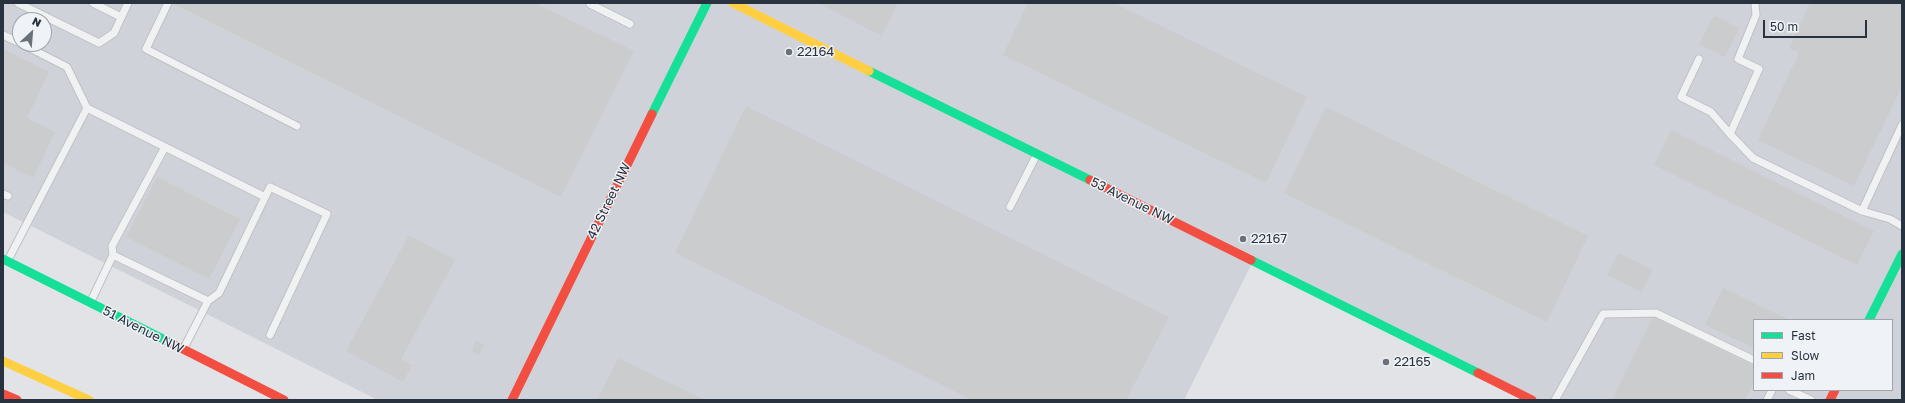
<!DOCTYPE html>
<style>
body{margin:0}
#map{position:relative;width:1905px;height:403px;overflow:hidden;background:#e1e3e6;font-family:"Golos Text",sans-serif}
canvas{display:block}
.frame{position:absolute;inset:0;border:4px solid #29323f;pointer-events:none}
.legend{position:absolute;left:1753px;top:319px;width:140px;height:72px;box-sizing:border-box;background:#eff2f6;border:1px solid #a0a5ad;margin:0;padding:5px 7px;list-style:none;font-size:12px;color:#29323f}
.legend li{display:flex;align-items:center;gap:8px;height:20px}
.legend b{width:20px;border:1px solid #a0a5ad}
.north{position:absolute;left:12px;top:12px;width:40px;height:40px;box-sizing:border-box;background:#eff2f6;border:1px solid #a0a5ad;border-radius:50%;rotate:26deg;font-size:11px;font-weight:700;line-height:16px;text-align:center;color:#29323f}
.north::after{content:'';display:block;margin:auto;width:14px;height:18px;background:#697079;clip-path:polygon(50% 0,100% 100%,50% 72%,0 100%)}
.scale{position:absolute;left:1763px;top:20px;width:104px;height:18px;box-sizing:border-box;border:2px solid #29323f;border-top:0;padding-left:5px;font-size:12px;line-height:14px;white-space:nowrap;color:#29323f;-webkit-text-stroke:3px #eff2f6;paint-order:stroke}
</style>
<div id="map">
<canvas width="1905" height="403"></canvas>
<div class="frame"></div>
<ul class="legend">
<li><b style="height:5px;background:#16e098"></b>Fast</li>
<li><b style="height:5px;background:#ffcf43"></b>Slow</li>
<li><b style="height:5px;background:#f24e42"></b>Jam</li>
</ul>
<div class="north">N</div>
<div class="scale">50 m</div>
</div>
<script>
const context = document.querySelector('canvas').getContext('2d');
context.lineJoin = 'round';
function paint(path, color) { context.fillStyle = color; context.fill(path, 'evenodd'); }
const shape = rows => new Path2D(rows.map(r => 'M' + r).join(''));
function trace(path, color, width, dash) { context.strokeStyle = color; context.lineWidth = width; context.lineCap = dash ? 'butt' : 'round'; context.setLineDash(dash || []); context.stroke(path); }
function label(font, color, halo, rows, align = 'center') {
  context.font = font + ' "Golos Text",sans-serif'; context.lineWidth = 3; context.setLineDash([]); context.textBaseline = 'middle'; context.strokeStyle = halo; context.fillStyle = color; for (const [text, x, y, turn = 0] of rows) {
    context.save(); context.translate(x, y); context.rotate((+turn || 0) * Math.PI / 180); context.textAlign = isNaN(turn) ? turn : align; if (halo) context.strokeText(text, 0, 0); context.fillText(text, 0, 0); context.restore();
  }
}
paint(shape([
 [3,3,1902,3,1902,400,1539,400,1255,257,1184,400,378,400,3,212],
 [20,20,44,20,44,44,20,44],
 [1754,320,1892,320,1892,390,1754,390]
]), '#cfd3d9');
paint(shape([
 [177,3,535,3,634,51,561,197,176,5],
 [818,3,898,3,882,36],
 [1028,3,1114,3,1307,97,1266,183,1003,55],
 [1810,3,1902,3,1902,86,1854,186,1758,140,1799,53,1789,48],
 [1714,15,1739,28,1725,57,1699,44],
 [3,49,49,72,27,118,55,132,33,178,3,163],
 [746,106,1169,317,1126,400,972,400,675,253],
 [1326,107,1588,236,1547,322,1284,193],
 [1671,130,1874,231,1857,265,1654,165],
 [157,177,240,219,209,279,126,237],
 [409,235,455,260,401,359,412,365,403,382,346,351],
 [1618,253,1653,270,1642,292,1607,275],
 [1723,288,1790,320,1754,320,1754,348,1705,325],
 [1653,317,1754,366,1754,382,1745,400,1612,400],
 [476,341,484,345,479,355,472,351],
 [618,358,705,400,597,400]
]), '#caccce');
const lane = shape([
 [18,3,99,43,114,33,128,3],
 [93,3,121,17],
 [168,3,146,49,297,126],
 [1755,3,1756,15,1738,59,1759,69,1730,134,1753,158,1862,211],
 [590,4,630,24],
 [3,35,20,43],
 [1699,59,1681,97,1711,112,1730,134],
 [87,108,265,197],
 [1902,125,1862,211,1890,219,1902,226],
 [3,194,8,196],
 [1010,207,1036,156],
 [113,255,112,246,165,147],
 [8,260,87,108,67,67,22,44],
 [91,301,113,255,208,301,184,348],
 [208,301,219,293,270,187,327,214,270,335],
 [1789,390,1811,400],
 [1555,400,1603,314,1656,313,1754,360],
 [1767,400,1772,390]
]);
trace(lane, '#bfc1c4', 9);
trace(lane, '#f0f1f3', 7);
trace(shape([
 [869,71,1090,180],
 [652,114,707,3],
 [3,259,171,343],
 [1251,260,1478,373],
 [1869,320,1902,254]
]), '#16e098', 9);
trace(shape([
 [733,3,869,71],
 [3,361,89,400]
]), '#ffcf43', 9);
trace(shape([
 [1090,180,1251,260],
 [171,343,284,400],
 [1478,373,1532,400],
 [3,394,17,400],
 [512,400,652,114],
 [1830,400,1835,390]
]), '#f24e42', 9);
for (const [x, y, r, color] of [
 [789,52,4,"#697079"],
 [1243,239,4,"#697079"],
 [1386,362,4,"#697079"]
]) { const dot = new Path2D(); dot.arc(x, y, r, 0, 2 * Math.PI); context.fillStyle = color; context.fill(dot); trace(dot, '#eff2f6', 1.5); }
label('13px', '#29323f', '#eff2f6', [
 ["22164",797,52],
 ["22167",1251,239],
 ["22165",1394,362]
], 'left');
label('13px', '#29323f', '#eff2f6', [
 ["42 Street NW",609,201,-64],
 ["53 Avenue NW",1132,201,26],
 ["51 Avenue NW",143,330,27]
]);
</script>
